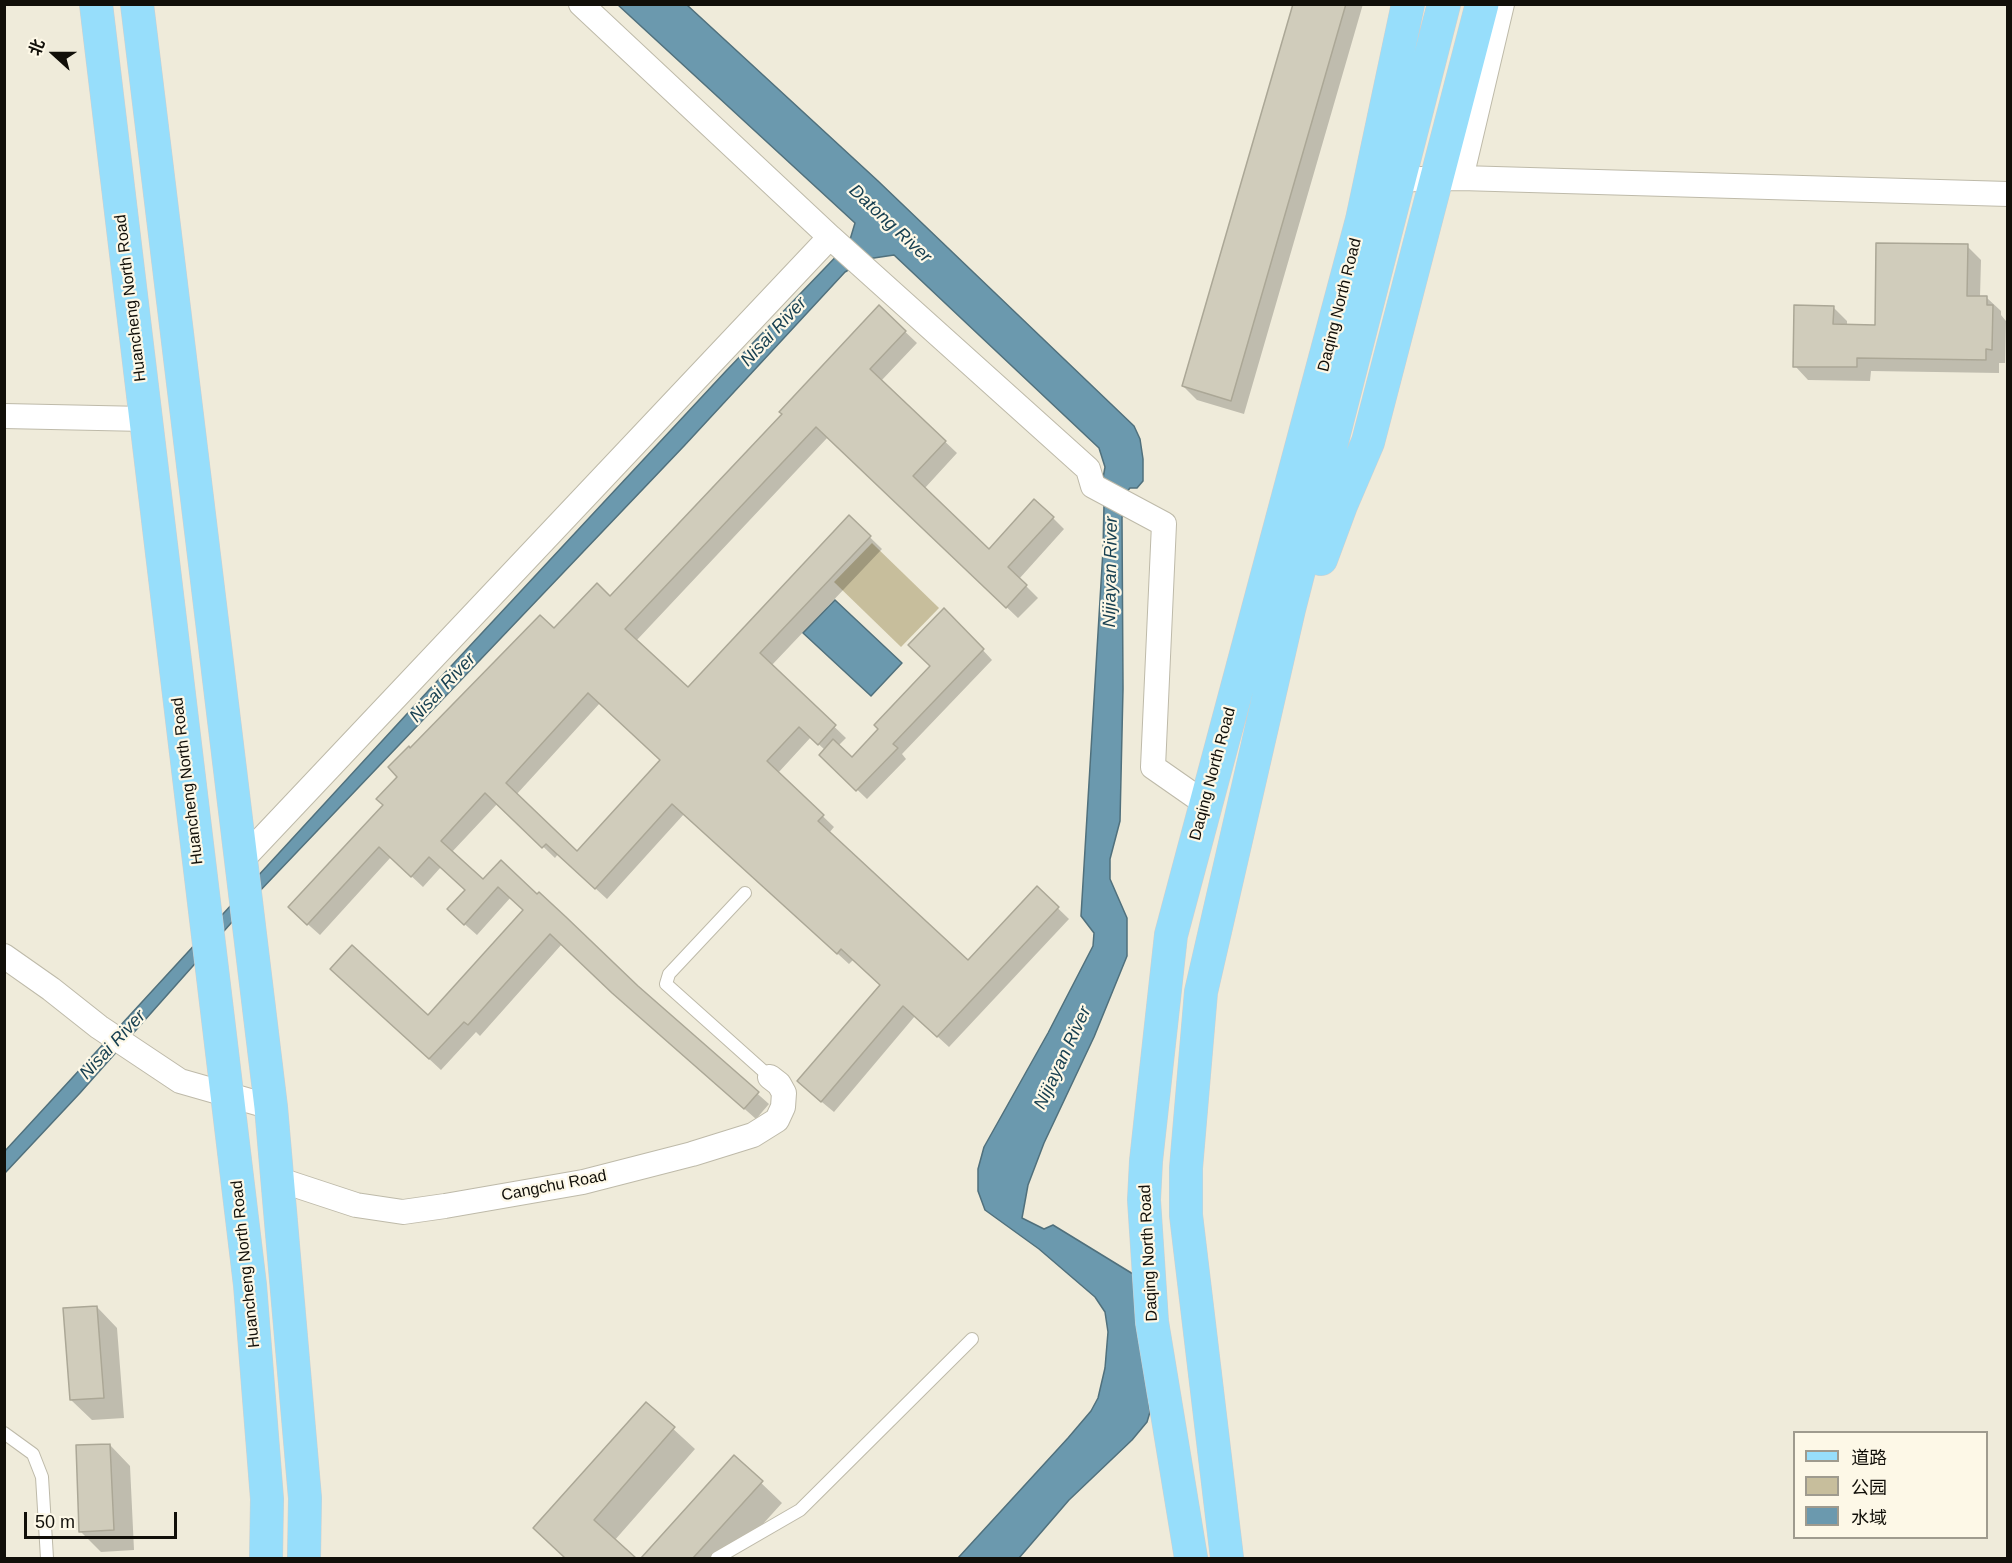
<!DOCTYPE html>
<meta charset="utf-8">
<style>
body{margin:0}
#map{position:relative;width:2012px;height:1563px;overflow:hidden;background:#efebda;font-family:Helvetica,"Noto Sans SC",sans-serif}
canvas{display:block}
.frame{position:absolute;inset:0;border:6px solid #110f09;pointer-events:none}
.legend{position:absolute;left:1793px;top:1431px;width:195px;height:108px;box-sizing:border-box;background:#fdf8e7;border:2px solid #9f9b8e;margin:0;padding:8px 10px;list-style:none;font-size:18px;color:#110f09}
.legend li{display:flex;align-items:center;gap:12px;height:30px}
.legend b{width:30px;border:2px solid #9f9b8e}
.north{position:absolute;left:24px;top:24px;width:60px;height:60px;-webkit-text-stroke:4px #fdf8e7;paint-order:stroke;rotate:291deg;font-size:16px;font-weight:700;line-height:24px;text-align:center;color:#110f09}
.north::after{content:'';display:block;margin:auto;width:21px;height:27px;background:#110f09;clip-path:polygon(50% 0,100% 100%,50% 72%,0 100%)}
.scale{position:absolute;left:24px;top:1512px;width:153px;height:27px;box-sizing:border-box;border:3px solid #110f09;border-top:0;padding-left:8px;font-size:18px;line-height:21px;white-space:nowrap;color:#110f09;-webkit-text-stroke:4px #fdf8e7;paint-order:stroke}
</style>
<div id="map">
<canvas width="2012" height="1563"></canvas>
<div class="frame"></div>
<ul class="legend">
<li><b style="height:8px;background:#97defb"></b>道路</li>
<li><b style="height:16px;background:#c7be9c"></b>公园</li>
<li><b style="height:16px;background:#6b99ae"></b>水域</li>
</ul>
<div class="north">北</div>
<div class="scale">50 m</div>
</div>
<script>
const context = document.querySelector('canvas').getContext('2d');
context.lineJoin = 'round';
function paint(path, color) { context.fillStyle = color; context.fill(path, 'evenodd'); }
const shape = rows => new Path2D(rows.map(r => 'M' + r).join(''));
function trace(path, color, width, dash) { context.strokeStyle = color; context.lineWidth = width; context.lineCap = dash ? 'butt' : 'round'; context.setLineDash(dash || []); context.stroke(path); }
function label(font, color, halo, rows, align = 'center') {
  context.font = font + ' Helvetica,sans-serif'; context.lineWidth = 4.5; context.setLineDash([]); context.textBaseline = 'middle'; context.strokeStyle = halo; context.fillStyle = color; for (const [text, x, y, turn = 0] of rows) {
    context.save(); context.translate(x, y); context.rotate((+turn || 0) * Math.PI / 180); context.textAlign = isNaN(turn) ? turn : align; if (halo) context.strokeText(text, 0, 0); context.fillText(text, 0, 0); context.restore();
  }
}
paint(shape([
 [872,543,939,608,901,647,834,582]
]), '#c7be9c');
const water = shape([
 [618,5,687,5,878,181,1134,426,1140,439,1143,459,1143,481,1137,488,1130,488,1125,494,1122,518,1123,689,1120,821,1110,859,1110,879,1127,918,1127,956,1094,1037,1044,1143,1028,1185,1022,1218,1044,1229,1053,1225,1133,1274,1150,1412,1147,1422,1132,1440,1069,1500,1019,1558,958,1558,1068,1438,1091,1411,1098,1398,1105,1368,1108,1332,1105,1312,1095,1297,1039,1249,985,1210,978,1191,978,1169,984,1147,1048,1033,1093,946,1094,933,1081,916,1103,550,1104,504,1102,484,1105,467,1099,448,894,255,867,259,845,272,684,446,256,895,80,1093,5,1173,4,1152,440,678,726,371,849,243,855,223,618,5],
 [835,600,902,663,871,696,803,633,835,600]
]);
paint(water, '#6b99ae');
trace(water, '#50707c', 1.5);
paint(shape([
 [1295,4,1363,4,1244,414,1197,400,1183,386],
 [1967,246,1981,260,1980,297,1987,298,2001,311,2001,315,2006,321,2005,363,1999,363,1999,373,1871,371,1870,381,1808,380,1795,366,1833,307,1847,321,1847,326,1876,326],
 [879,307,917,343,881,381,957,453,924,489,989,551,1053,518,1064,529,1019,579,1038,598,1018,618,828,437,636,641,688,689,849,517,882,549,771,666,846,738,838,746,852,759,880,729,932,666,954,619,992,660,902,754,906,759,867,799,821,755,825,750,811,737,778,773,834,827,829,833,968,962,1037,888,1069,919,949,1047,915,1016,834,1112,811,1093,881,985,853,960,849,964,684,814,607,899,558,854,555,858,498,803,451,853,483,882,501,862,637,987,769,1104,756,1119,626,1004,562,944,480,1036,476,1032,441,1070,344,980,428,1017,525,910,511,897,477,935,460,920,466,890,441,867,423,887,391,857,320,935,302,919,385,805,410,750,554,630,610,598,784,415],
 [600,703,662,761,577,853,516,795],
 [97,1307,117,1328,124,1418,92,1420,71,1400],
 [646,1404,695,1449,614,1541,633,1558,566,1558,535,1528],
 [110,1445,130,1466,134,1550,101,1552,80,1531],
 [734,1457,782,1503,732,1558,643,1558]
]), '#0003');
const building = shape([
 [1293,4,1346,4,1231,401,1182,386,1293,4],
 [1876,243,1968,244,1967,296,1987,296,1987,305,1993,305,1992,350,1986,349,1986,360,1857,358,1857,367,1793,367,1794,305,1834,306,1833,324,1875,325,1876,243],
 [879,305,906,331,870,369,946,441,913,476,989,549,1034,499,1054,517,1008,567,1027,585,1006,608,816,427,625,629,688,687,849,515,871,536,760,653,836,725,818,745,799,727,767,761,824,815,818,821,968,960,1037,886,1059,907,937,1037,903,1006,821,1102,797,1081,880,985,841,949,837,954,672,804,595,889,546,844,542,848,485,793,441,841,483,879,501,860,537,894,539,892,566,917,638,986,759,1092,744,1109,612,993,550,934,468,1025,464,1022,429,1059,330,969,352,945,428,1015,523,910,498,887,464,925,447,909,465,890,429,857,411,877,379,847,307,925,288,907,383,805,376,799,397,777,388,767,409,746,410,748,540,615,554,628,597,583,610,596,782,414,779,412,879,305],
 [588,693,660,760,577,851,506,783,588,693],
 [944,608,984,649,893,744,898,748,856,791,819,755,833,739,852,757,878,729,874,725,930,666,908,645,944,608],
 [97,1306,104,1398,70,1400,63,1308,97,1306],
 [646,1402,675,1427,594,1520,636,1558,565,1558,533,1528,646,1402],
 [110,1444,114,1530,79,1532,76,1445,110,1444],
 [734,1455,763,1481,693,1558,641,1558,734,1455]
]);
paint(building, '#d0ccbb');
trace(building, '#aba796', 1.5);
const lane = shape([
 [745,893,669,974,666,984,770,1077],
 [4,1433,33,1454,42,1477,47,1558],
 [717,1558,800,1510,972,1339]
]);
const street = shape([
 [1461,178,1502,4],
 [1383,180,1461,178,2008,194],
 [830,237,1088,469,1093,486,1164,524,1153,767,1206,804],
 [4,416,145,419],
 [241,861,830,237,581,4],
 [4,956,51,989,99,1027,180,1081,271,1107],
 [277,1179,356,1205,403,1212,445,1206,583,1182,692,1154,753,1135,777,1120,783,1107,784,1093,779,1084,770,1077]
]);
const primary = shape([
 [96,4,250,1285,267,1499,266,1558],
 [137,4,271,1107,305,1498,304,1558],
 [1321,559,1341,505,1368,442,1482,4],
 [1191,1558,1152,1322,1144,1200,1146,1161,1171,935,1362,220,1408,4],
 [1227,1558,1186,1215,1186,1168,1201,992,1289,609,1444,4]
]);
trace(lane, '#bebaa9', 14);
trace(street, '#bebaa9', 26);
trace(primary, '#cfcfce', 34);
trace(lane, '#fff', 12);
trace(street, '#fff', 24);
trace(primary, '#97defb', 33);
label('16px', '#110f09', '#fdf8e7', [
 ["Huancheng North Road",131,298,-97],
 ["Daqing North Road",1340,305,-76],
 ["Daqing North Road",1213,774,-75],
 ["Huancheng North Road",188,781,-97],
 ["Cangchu Road",554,1186,-11],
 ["Daqing North Road",1149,1253,-93],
 ["Huancheng North Road",246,1264,-96]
]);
label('italic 18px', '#184051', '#fdf8e7', [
 ["Datong River",890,224,43],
 ["Nisai River",774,332,-47],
 ["Nijiayan River",1111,572,-89],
 ["Nisai River",443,688,-47],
 ["Nisai River",113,1045,-47],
 ["Nijiayan River",1063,1058,-65]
]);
</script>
